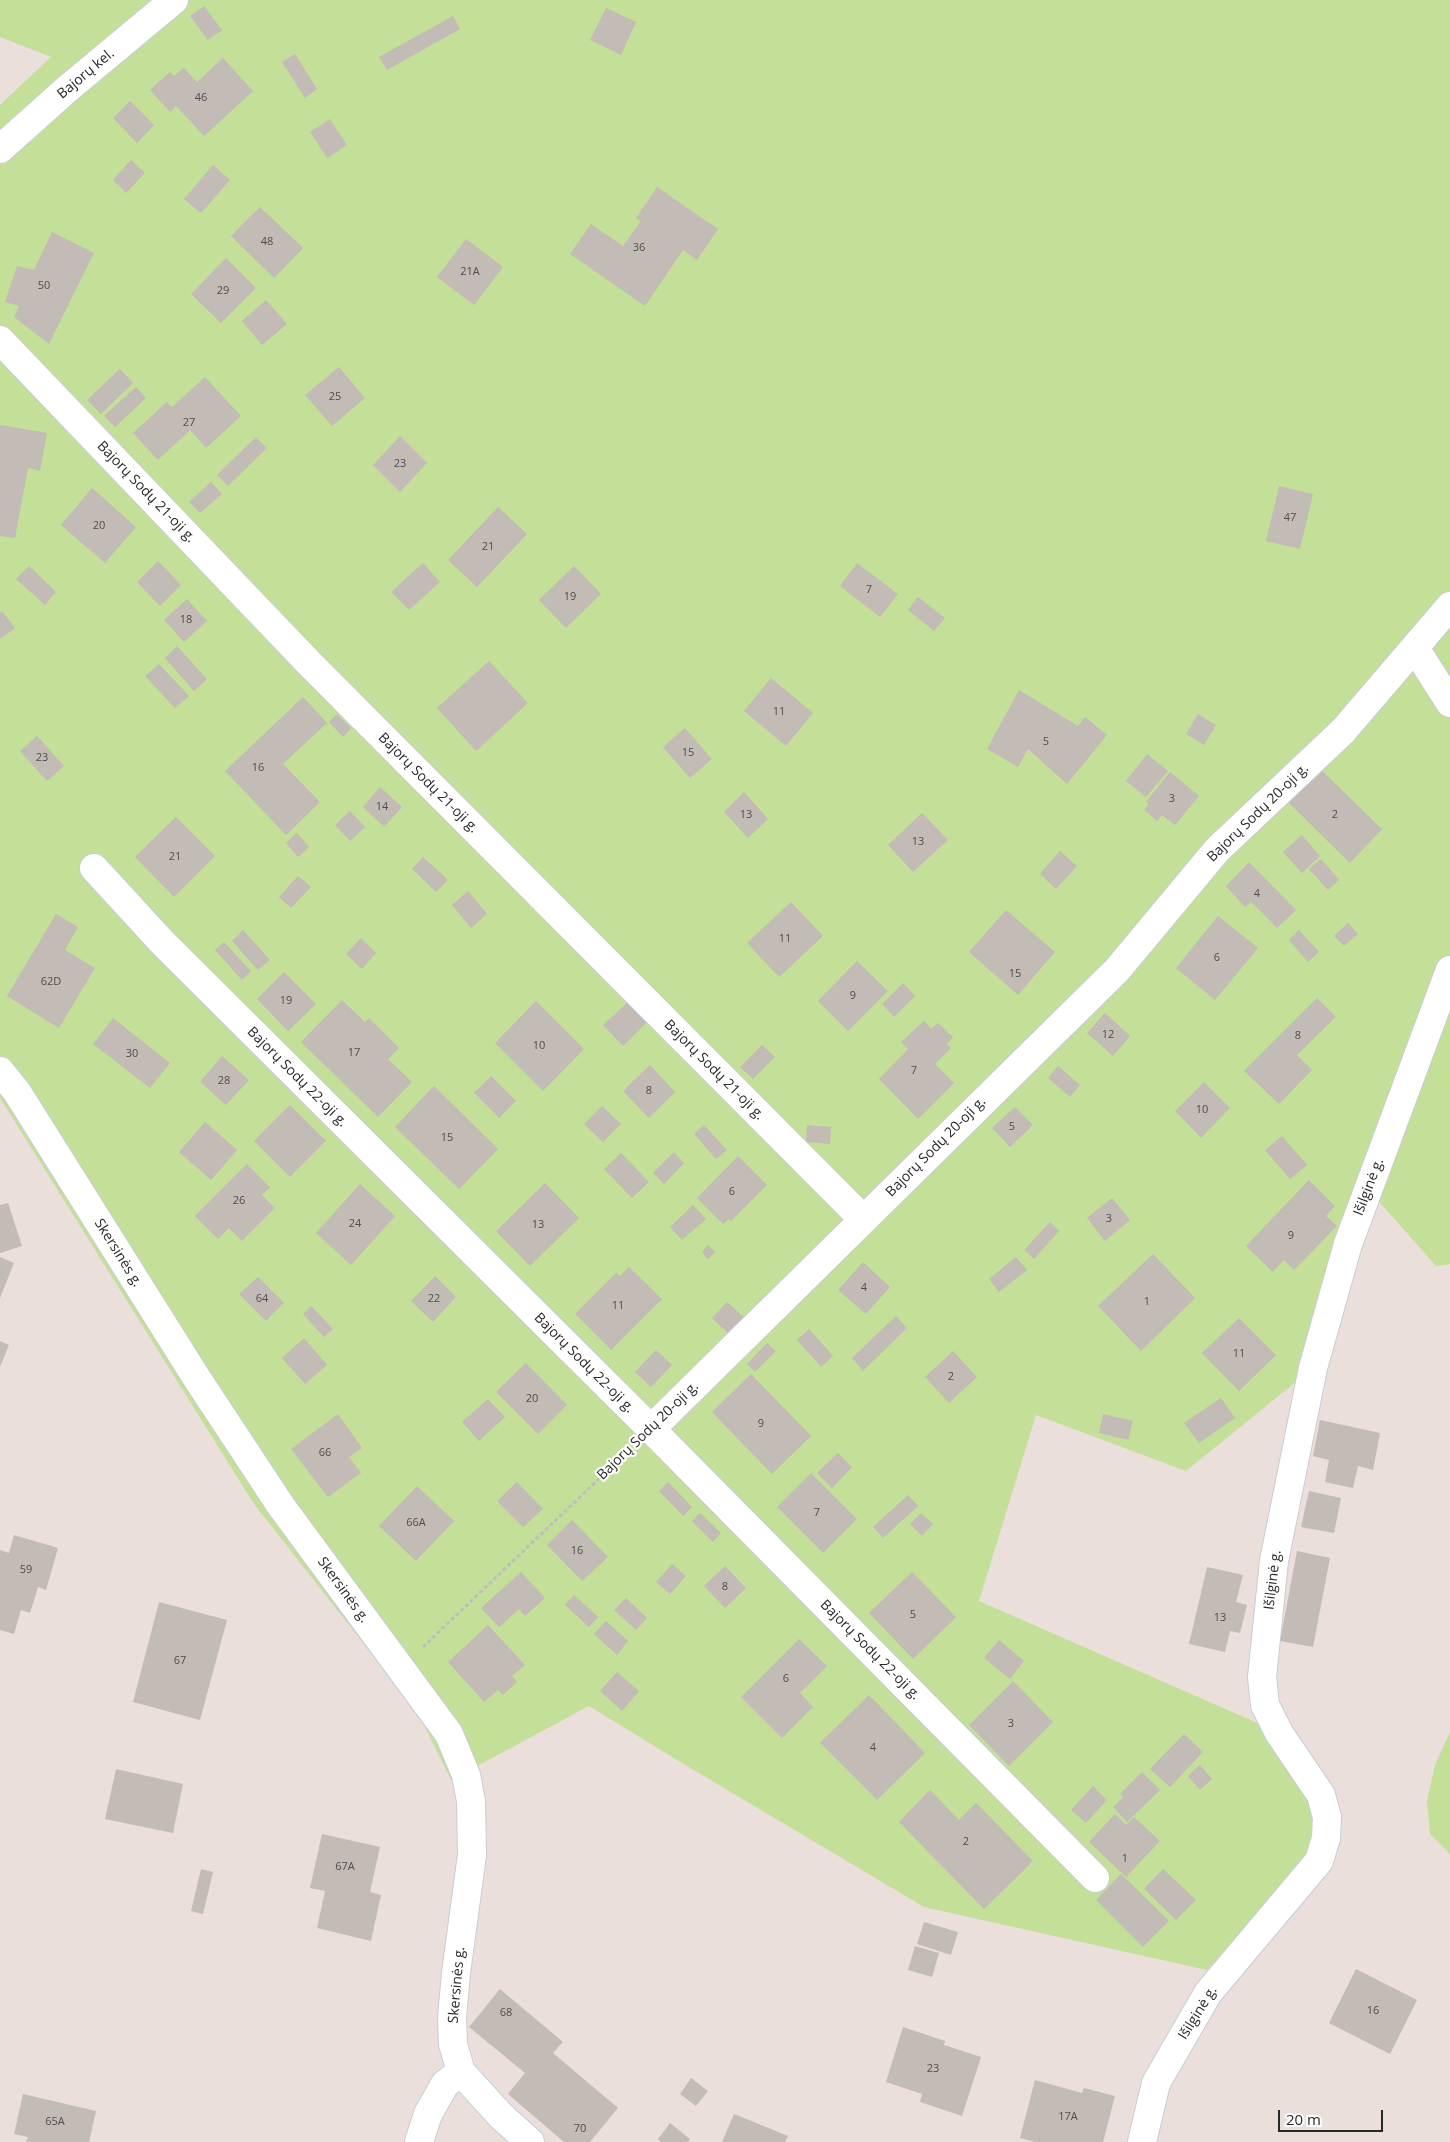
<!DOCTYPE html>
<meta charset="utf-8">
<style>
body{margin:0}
#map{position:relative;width:1450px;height:2142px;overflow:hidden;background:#eadfda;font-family:"Open Sans",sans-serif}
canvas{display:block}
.scale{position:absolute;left:1278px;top:2110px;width:105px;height:22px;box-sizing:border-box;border:2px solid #282828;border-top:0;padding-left:6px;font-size:15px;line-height:18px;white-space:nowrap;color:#282828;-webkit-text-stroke:4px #fff;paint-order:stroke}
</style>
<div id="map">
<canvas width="1450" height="2142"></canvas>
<div class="scale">20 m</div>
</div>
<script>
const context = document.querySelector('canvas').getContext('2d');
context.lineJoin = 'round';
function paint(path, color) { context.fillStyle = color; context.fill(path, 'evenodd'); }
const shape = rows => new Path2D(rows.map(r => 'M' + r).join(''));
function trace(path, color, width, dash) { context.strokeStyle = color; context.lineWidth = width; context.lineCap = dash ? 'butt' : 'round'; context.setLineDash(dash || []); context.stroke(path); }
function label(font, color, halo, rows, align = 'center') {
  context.font = font + ' "Open Sans",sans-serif'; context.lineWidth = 4.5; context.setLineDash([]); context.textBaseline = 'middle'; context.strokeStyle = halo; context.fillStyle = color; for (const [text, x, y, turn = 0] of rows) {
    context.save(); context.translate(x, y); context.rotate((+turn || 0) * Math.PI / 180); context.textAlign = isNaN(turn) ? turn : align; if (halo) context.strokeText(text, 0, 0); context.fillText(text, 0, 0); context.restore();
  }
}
paint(shape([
 [0,0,1450,0,1450,1264,1436,1266,1367,1188,1313,1368,1186,1471,1036,1415,979,1601,1271,1729,1309,1796,1315,1816,1313,1838,1306,1861,1207,1970,924,1907,682,1763,589,1706,451,1780,418,1713,254,1504,0,1098,0,105,51,57,0,37],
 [1450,1732,1450,1854,1430,1834,1427,1801,1435,1765]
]), '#c4df98');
paint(shape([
 [204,6,222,30,208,40,190,16],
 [606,8,636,22,621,55,590,40],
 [453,16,460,29,387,70,379,57],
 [295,54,317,89,305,98,282,62],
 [223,58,253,91,204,136,176,106,170,112,150,90,170,72,174,76,184,68,197,82],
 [130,101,154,125,137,143,113,118],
 [330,119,347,145,327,158,310,132],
 [131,160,145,173,126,193,113,180],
 [213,165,230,180,201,213,184,199],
 [657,187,718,229,697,260,683,250,645,306,570,254,591,224,623,246,641,221,636,218],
 [260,207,303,248,274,278,231,236],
 [52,232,94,253,49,344,14,317,19,306,5,302,17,266,34,270],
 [466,239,503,267,474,305,437,277],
 [226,258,256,288,221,323,191,294],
 [266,300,287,324,262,345,242,321],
 [339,367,365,398,332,426,305,395],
 [120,369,133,383,101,414,87,400],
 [205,377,241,416,206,448,190,430,158,460,133,433,167,402,172,407],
 [136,387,146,398,115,427,104,416],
 [0,425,47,433,40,471,28,468,15,538,0,536],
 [400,436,427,463,400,492,373,465],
 [256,437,267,448,228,486,217,475],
 [211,482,222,494,200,513,189,502],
 [1279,486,1313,494,1300,549,1266,541],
 [92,488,136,527,105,563,61,525],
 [498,507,527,534,477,587,448,560],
 [158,561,181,585,160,606,137,582],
 [423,563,440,582,409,610,391,592],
 [857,563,898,594,880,617,840,586],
 [29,566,56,592,45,605,16,579],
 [574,566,601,594,566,628,539,600],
 [918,597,945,618,934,631,908,610],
 [187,599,207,621,184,642,164,620],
 [2,611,15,628,0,639,0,613],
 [177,646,207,679,194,691,165,658],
 [489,661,528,703,476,751,437,708],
 [159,664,189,696,175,708,145,676],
 [771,678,813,713,786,746,744,711],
 [1019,690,1078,726,1085,717,1107,735,1067,784,1028,749,1018,767,987,749],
 [303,697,327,723,283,764,320,802,286,835,225,771],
 [337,714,351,728,343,737,329,722],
 [1198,714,1216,725,1204,745,1186,734],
 [685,728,712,759,690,778,663,747],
 [37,736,64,766,47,781,20,751],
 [1147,754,1168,771,1146,797,1126,781],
 [1319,768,1382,829,1350,863,1287,801],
 [1170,772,1199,796,1175,825,1162,815,1157,821,1144,810,1149,804,1146,802],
 [380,787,402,807,384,827,363,807],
 [744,792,768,819,748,838,724,812],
 [350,811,365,827,350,841,335,825],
 [922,813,948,840,913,872,888,845],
 [176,817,215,856,174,897,135,857],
 [297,833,309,847,298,857,286,843],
 [1302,835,1320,856,1302,873,1283,852],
 [1060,851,1077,866,1056,889,1040,874],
 [423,857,448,880,436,892,412,869],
 [1321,859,1339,880,1328,890,1309,869],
 [1249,862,1296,910,1277,928,1251,902,1245,907,1226,886],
 [298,876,311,887,291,908,279,897],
 [468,891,487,914,471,928,452,905],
 [791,902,823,936,779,977,747,943],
 [1006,910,1055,952,1018,995,969,952],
 [56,914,78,927,65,950,95,968,59,1028,7,996],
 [1218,916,1258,948,1215,1000,1176,968],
 [1348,923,1358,934,1344,946,1334,936],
 [243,930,270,960,258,970,232,941],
 [1299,930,1319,952,1308,962,1289,940],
 [361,938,376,953,362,969,346,954],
 [224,942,251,971,242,980,215,950],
 [857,961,888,991,848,1031,818,1001],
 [284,972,316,1004,288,1031,257,999],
 [903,983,915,996,894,1017,882,1004],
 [1317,998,1336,1017,1297,1055,1312,1070,1279,1104,1244,1071],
 [342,1000,365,1022,369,1018,399,1048,388,1059,412,1082,378,1117,301,1042],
 [536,1001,584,1049,543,1091,495,1043],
 [629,1001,648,1021,623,1046,603,1025],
 [1105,1013,1130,1036,1113,1056,1087,1033],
 [113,1018,170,1063,150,1088,93,1044],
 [924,1021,931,1029,938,1023,953,1037,947,1044,951,1048,935,1064,954,1083,918,1119,879,1079,908,1049,901,1042],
 [762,1045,775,1057,753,1079,740,1067],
 [222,1056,249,1080,226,1105,200,1082],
 [650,1065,675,1092,649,1118,623,1091],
 [1058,1066,1080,1085,1070,1097,1048,1078],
 [491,1076,516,1101,499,1118,474,1093],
 [1204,1082,1230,1108,1201,1138,1175,1111],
 [434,1086,498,1149,459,1189,395,1127],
 [290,1105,326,1141,290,1177,254,1141],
 [602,1106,621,1124,603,1142,584,1124],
 [1015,1107,1033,1125,1010,1147,992,1128],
 [205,1122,237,1150,211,1180,179,1152],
 [704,1125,727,1150,716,1159,694,1134],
 [807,1125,831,1127,830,1144,806,1142],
 [1282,1136,1307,1165,1290,1179,1265,1150],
 [674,1152,684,1163,664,1184,653,1173],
 [621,1153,649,1182,632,1198,604,1169],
 [738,1156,767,1185,731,1221,729,1219,723,1224,697,1198],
 [247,1164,270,1187,262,1195,275,1208,242,1241,229,1228,218,1239,195,1216],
 [1309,1180,1335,1206,1326,1216,1337,1226,1294,1270,1284,1260,1273,1272,1246,1246],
 [545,1183,579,1218,530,1266,496,1231],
 [360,1184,395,1216,351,1265,316,1233],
 [1112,1198,1130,1220,1105,1241,1087,1218],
 [8,1203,22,1246,0,1253,0,1205],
 [693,1205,706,1219,682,1240,670,1227],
 [1050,1222,1059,1231,1034,1259,1024,1250],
 [708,1245,715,1252,708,1259,702,1252],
 [1153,1254,1195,1298,1141,1351,1098,1306],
 [0,1257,14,1263,0,1298],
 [1016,1257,1027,1270,999,1292,989,1279],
 [863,1262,890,1287,866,1314,838,1290],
 [629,1267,662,1299,611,1350,575,1314,616,1273,620,1276],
 [435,1276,456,1297,433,1322,411,1301],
 [258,1277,284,1303,266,1321,239,1294],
 [727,1302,749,1322,734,1339,712,1318],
 [311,1306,333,1329,324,1337,303,1314],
 [896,1316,907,1328,863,1371,852,1358],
 [1239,1318,1276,1355,1239,1391,1202,1353],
 [809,1329,833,1356,821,1367,797,1340],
 [304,1338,327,1365,305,1384,282,1358],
 [0,1341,9,1345,0,1367],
 [767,1343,776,1351,755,1372,747,1364],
 [656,1350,672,1365,651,1387,635,1372],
 [953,1351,977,1377,949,1403,925,1377],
 [526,1363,567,1405,538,1434,496,1392],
 [751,1374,811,1436,772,1474,712,1412],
 [1221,1398,1235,1418,1199,1443,1184,1423],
 [488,1399,505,1417,479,1441,462,1422],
 [338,1414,362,1448,349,1457,361,1473,328,1497,291,1449],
 [1103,1414,1133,1421,1128,1440,1099,1433],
 [1320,1420,1380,1433,1373,1470,1358,1466,1353,1488,1325,1482,1329,1460,1313,1456],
 [838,1453,852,1467,832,1488,817,1473],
 [811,1473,857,1519,823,1553,777,1507],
 [517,1482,543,1509,523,1527,497,1501],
 [668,1482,692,1507,683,1516,659,1491],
 [417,1486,454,1521,416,1561,379,1526],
 [1309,1491,1341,1498,1334,1533,1301,1527],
 [908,1495,918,1506,883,1538,873,1527],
 [700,1513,721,1533,713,1542,692,1521],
 [921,1513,933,1524,922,1536,910,1524],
 [572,1520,608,1557,582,1581,547,1545],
 [14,1535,58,1548,46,1590,38,1587,30,1613,21,1610,14,1634,0,1630,0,1550,9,1553],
 [1297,1551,1330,1558,1313,1647,1280,1641],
 [672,1564,686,1576,670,1594,656,1582],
 [725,1566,746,1588,725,1608,704,1586],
 [1207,1567,1243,1575,1236,1602,1247,1605,1240,1633,1230,1631,1225,1652,1189,1644],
 [521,1572,545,1598,525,1616,519,1609,499,1627,481,1608],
 [912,1572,956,1617,913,1659,869,1613],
 [574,1595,598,1617,589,1627,565,1605],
 [626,1598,647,1618,636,1630,614,1610],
 [159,1602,227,1620,200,1720,133,1702],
 [606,1621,628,1641,617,1655,594,1634],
 [488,1625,525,1665,512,1676,517,1682,503,1695,498,1690,484,1702,448,1662],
 [799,1639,827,1666,800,1693,813,1707,782,1738,741,1697],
 [999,1640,1024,1661,1010,1679,984,1658],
 [617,1672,639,1691,622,1711,600,1691],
 [1013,1681,1053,1722,1009,1766,969,1725],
 [869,1695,925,1753,877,1800,820,1743],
 [1184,1734,1203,1752,1170,1787,1150,1769],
 [1200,1765,1212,1779,1200,1790,1188,1776],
 [116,1769,183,1784,173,1833,105,1819],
 [1142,1772,1160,1790,1127,1822,1113,1807,1124,1797,1120,1794],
 [1093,1786,1107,1800,1086,1823,1071,1810],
 [930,1790,959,1820,976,1803,1033,1861,984,1909,899,1822],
 [1115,1814,1126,1825,1134,1817,1160,1841,1126,1877,1089,1842],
 [322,1834,380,1847,370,1892,381,1895,371,1941,317,1928,325,1891,310,1888],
 [201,1869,213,1872,203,1914,191,1911],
 [1163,1869,1196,1900,1176,1920,1144,1889],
 [1121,1874,1169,1921,1143,1947,1096,1900],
 [924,1922,958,1932,951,1955,917,1944],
 [915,1946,939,1953,932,1977,908,1970],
 [1356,1969,1417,2000,1390,2054,1329,2023],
 [500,1989,563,2042,553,2053,618,2108,590,2142,564,2142,508,2094,525,2073,469,2027],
 [903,2027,945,2041,944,2045,981,2057,962,2116,920,2102,922,2094,886,2082],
 [691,2078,708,2091,696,2106,680,2094],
 [1035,2080,1082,2093,1084,2088,1115,2096,1103,2142,1035,2142,1020,2138],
 [23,2094,96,2111,89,2142,26,2142,28,2137,14,2134],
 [734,2114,788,2136,785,2142,722,2142],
 [670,2123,690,2139,688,2142,661,2142,658,2139]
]), '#c2bbb6');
const street = shape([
 [0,149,66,90,174,0],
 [0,340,309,663,863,1219],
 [1415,648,1450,703],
 [94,868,162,942,651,1429,1095,1878],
 [0,1071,17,1092,196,1377,281,1506,449,1734,466,1775,471,1801,472,1855,456,1973,452,2018,453,2044,461,2072,501,2116,530,2142],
 [651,1429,1117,970,1217,850,1343,731,1450,606],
 [419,2142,428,2114,445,2084,461,2072],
 [1142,2142,1156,2083,1208,1993,1319,1861,1326,1838,1327,1817,1321,1795,1279,1733,1265,1705,1262,1677,1274,1561,1313,1368,1348,1244,1450,970]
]);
trace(street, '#c6cdd6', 30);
trace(shape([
 [423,1647,628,1451]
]), '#bebebe', 3, [4, 2.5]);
trace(street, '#fff', 28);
label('11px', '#4e4d4c', null, [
 ["46",201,98],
 ["48",267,242],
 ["36",639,248],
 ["21A",470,272],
 ["50",44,286],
 ["29",223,291],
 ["25",335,397],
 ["27",189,423],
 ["23",400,464],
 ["47",1290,518],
 ["20",99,526],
 ["21",488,547],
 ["7",869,590],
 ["19",570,597],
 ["18",186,620],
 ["11",779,712],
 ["5",1046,742],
 ["15",688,753],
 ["23",42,758],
 ["16",258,768],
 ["3",1172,799],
 ["14",382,807],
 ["13",746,815],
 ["2",1335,815],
 ["13",918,842],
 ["21",175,857],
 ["4",1257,894],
 ["11",785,939],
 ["6",1217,958],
 ["15",1015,974],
 ["62D",51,982],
 ["9",853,996],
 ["19",286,1001],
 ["12",1108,1035],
 ["8",1298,1036],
 ["10",539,1046],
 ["17",354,1053],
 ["30",132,1054],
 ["7",914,1071],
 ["28",224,1081],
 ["8",649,1091],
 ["10",1202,1110],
 ["5",1012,1127],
 ["15",447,1138],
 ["6",732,1192],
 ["26",239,1201],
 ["3",1109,1219],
 ["24",355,1224],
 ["13",538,1225],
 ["9",1291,1236],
 ["4",864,1288],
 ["64",262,1299],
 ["22",434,1299],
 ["1",1147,1302],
 ["11",618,1306],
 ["11",1239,1354],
 ["2",951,1377],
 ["20",532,1399],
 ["9",761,1424],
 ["66",325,1453],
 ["7",817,1513],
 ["66A",416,1523],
 ["16",577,1551],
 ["59",26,1570],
 ["8",725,1587],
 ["5",913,1615],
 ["13",1220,1618],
 ["67",180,1661],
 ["6",786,1679],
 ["3",1011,1724],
 ["4",873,1748],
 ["2",966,1842],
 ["1",1125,1859],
 ["67A",345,1867],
 ["16",1373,2011],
 ["68",506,2013],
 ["23",933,2069],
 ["17A",1068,2117],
 ["65A",55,2122],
 ["70",580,2129]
]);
label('14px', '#282828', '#fff', [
 ["Bajorų kel.",86,74,-40],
 ["Bajorų Sodų 21-oji g.",146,492,46],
 ["Bajorų Sodų 21-oji g.",428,783,45],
 ["Bajorų Sodų 20-oji g.",1258,813,-44],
 ["Bajorų Sodų 21-oji g.",714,1070,45],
 ["Bajorų Sodų 22-oji g.",297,1077,45],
 ["Bajorų Sodų 20-oji g.",936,1147,-45],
 ["Išilginė g.",1369,1187,-69],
 ["Skersinės g.",118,1253,58],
 ["Bajorų Sodų 22-oji g.",584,1363,45],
 ["Bajorų Sodų 20-oji g.",648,1431,-44],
 ["Išilginė g.",1273,1580,-83],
 ["Skersinės g.",343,1590,54],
 ["Bajorų Sodų 22-oji g.",870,1650,45],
 ["Skersinės g.",457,1985,-85],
 ["Išilginė g.",1198,2013,-58]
]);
</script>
